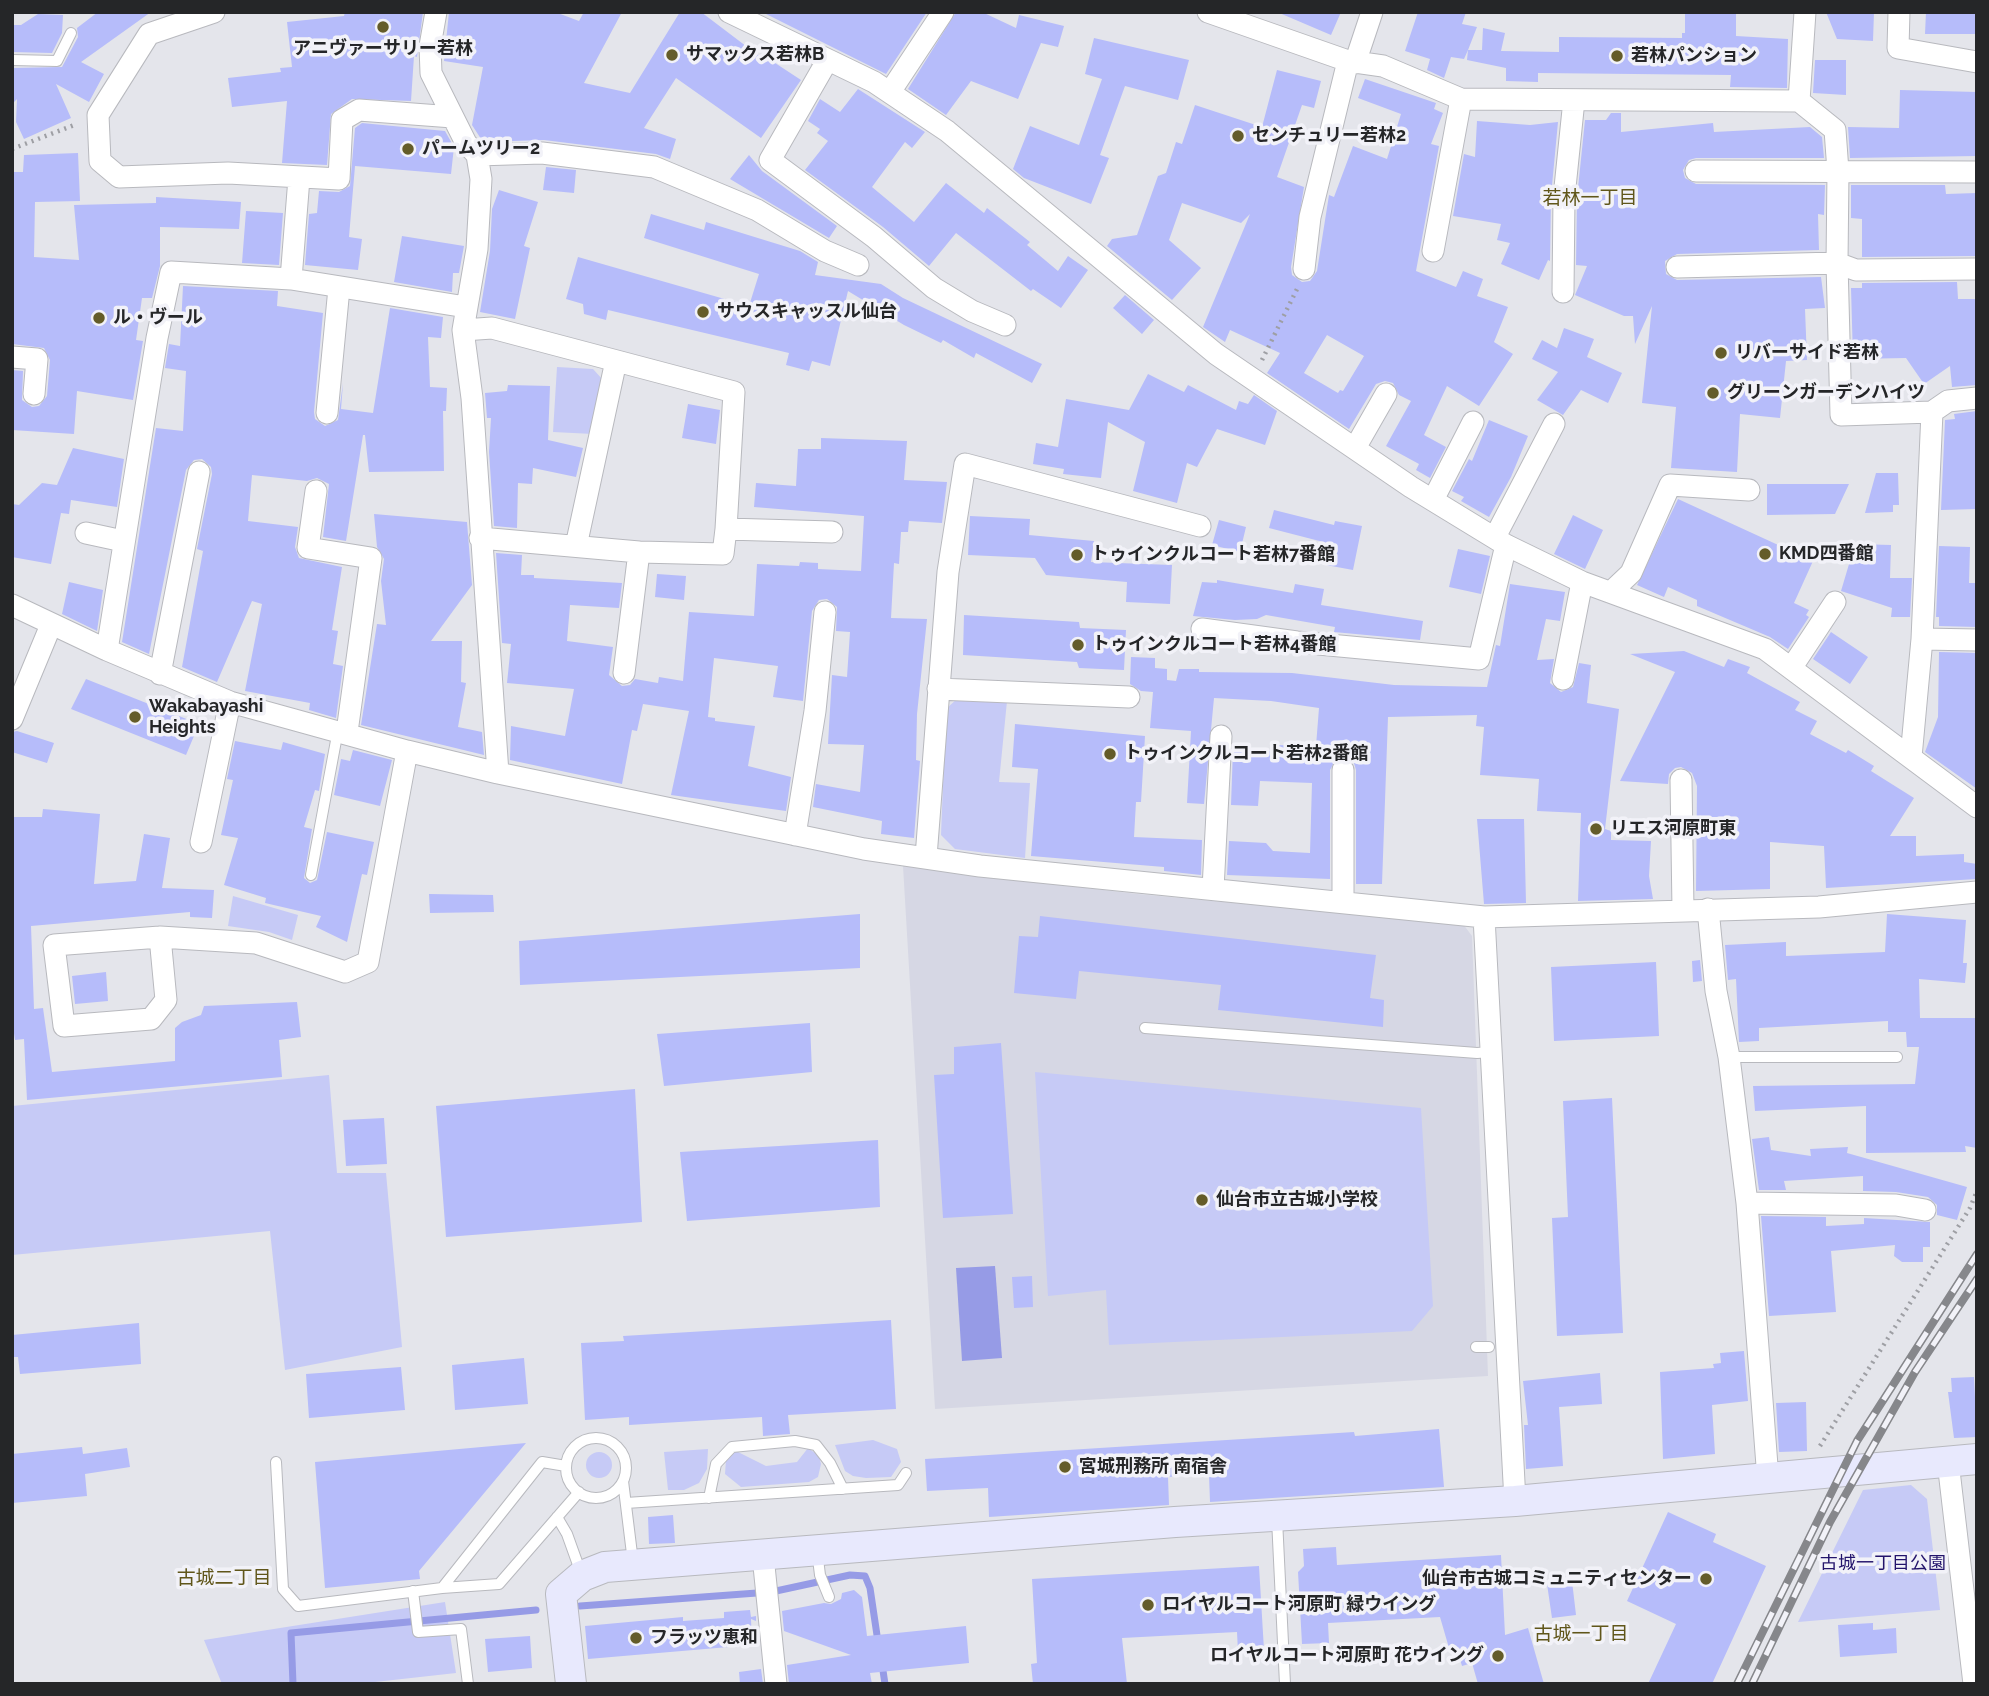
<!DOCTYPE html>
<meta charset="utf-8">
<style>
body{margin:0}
#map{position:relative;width:1989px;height:1696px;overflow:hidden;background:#e4e5eb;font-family:Raleway,sans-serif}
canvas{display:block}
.frame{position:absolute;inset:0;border:14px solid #252628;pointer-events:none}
</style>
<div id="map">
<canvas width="1989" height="1696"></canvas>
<div class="frame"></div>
</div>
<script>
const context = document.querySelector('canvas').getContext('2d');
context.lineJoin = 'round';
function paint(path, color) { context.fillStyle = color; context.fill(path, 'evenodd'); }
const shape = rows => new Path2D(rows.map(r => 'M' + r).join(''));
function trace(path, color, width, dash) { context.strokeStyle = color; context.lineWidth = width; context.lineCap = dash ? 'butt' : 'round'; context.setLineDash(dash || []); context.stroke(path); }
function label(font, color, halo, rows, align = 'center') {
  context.font = font + ' Raleway,"Noto Sans JP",sans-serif'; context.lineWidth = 7; context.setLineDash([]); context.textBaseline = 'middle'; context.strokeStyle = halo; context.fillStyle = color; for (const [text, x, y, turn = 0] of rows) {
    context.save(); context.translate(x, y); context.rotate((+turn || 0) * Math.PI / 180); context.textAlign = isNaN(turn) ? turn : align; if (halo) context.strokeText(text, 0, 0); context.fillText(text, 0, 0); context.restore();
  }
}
paint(shape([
 [903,866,1137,894,1463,924,1472,936,1488,1376,935,1409]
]), '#d6d7e4');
paint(shape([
 [557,367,593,369,603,380,593,434,553,432],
 [958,698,1007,701,999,782,1030,783,1025,858,955,849,941,835,946,709],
 [233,896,298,915,292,940,269,932,228,926],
 [1035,1072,1421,1108,1433,1306,1412,1331,1109,1345,1106,1290,1048,1296],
 [329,1075,337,1173,386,1173,402,1347,285,1370,270,1231,12,1255,12,1106],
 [873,1440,897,1449,901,1462,891,1477,866,1478,853,1476,845,1471,835,1445],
 [808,1448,819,1456,821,1464,818,1477,809,1482,741,1487,725,1474,726,1460,736,1451,766,1466,797,1462],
 [708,1449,707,1469,699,1483,684,1490,668,1490,664,1452],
 '586 1465a13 13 0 1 1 26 0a13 13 0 1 1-26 0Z',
 [1911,1485,1927,1499,1940,1610,1798,1622,1863,1490],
 [445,1602,456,1673,357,1684,222,1684,204,1640]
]), '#c6caf6');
paint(shape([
 [995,1266,1002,1358,962,1361,956,1268]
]), '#969be6');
trace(shape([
 [776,1591,850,1575,865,1576,870,1588,878,1642],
 [580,1606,757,1593],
 [882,1664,885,1684],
 [293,1684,291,1633,536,1610]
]), '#969be6', 7);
paint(shape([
 [98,12,151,12,81,62,104,74,89,102,56,84,71,118,24,139,16,122,17,99,12,104,12,68,62,67,78,37,77,28],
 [345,12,423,12,417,57,414,56,411,101,352,99,331,114,327,165,282,163,287,101,232,107,228,78,281,72,280,68,292,67,287,22,344,16],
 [449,12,555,12,579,21,584,12,622,12,584,83,630,93,680,12,701,12,767,62,769,59,801,80,761,138,676,78,644,128,676,139,670,159,656,154,544,140,483,142,472,125,483,67,444,61],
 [762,12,927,12,886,74],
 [956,12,982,12,1016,28,1019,15,1064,26,1058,47,1041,43,1018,99,971,81,946,115,908,89],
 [1277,12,1341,12,1331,35],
 [1418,12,1466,12,1462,24,1477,27,1468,50,1482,50,1483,28,1505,33,1501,51,1559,52,1559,37,1682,38,1682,33,1685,33,1685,12,1736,12,1736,36,1788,39,1787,88,1730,87,1731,75,1538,73,1538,82,1506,81,1506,68,1467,60,1468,50,1464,59,1451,57,1444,78,1427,70,1430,59,1405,51],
 [1826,12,1874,12,1873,41,1837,39],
 [1926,12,1977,12,1977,34,1925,34],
 [38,14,63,15,62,33,52,53,12,52,12,25,21,25],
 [1094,38,1189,60,1178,100,1125,86,1100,155,1109,158,1091,204,1024,178,1013,169,1030,126,1079,145,1102,79,1085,74],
 [1815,60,1846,60,1846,95,1813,93],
 [1277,70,1321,81,1314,108,1302,105,1277,177,1304,187,1291,267,1292,275,1302,282,1310,281,1317,271,1329,195,1334,197,1353,146,1387,159,1401,114,1358,98,1365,79,1436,103,1434,109,1443,113,1431,144,1439,146,1416,271,1456,287,1463,271,1483,279,1477,296,1508,307,1494,342,1513,354,1479,406,1447,386,1424,435,1446,447,1430,478,1416,470,1419,464,1386,446,1411,401,1399,395,1393,383,1385,381,1376,384,1349,429,1267,373,1280,353,1230,330,1225,342,1203,327,1250,214,1241,223,1182,203,1169,240,1201,268,1172,300,1107,246,1112,239,1137,235,1158,176,1166,173,1176,142,1182,144,1195,105,1262,127],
 [1327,335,1364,356,1343,391,1340,390,1338,393,1304,373],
 [858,89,925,132,912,148,905,142,872,187,914,222,946,183,984,213,987,208,1030,242,1027,245,1058,271,1068,256,1088,270,1061,308,1033,289,1031,291,956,233,929,266,883,227,805,170,828,141,817,133,820,129,808,121,820,99,840,112],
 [1900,90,1977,92,1977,156,1850,158,1848,127,1899,128],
 [1611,113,1621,113,1621,132,1713,123,1714,132,1810,127,1822,137,1824,158,1696,158,1689,160,1683,170,1685,178,1696,184,1825,185,1824,215,1818,214,1819,250,1677,254,1665,261,1666,274,1677,280,1821,277,1825,308,1805,309,1807,360,1786,361,1780,418,1740,414,1737,472,1671,468,1676,407,1642,403,1652,306,1635,344,1633,316,1624,316,1575,295,1587,266,1576,265,1577,198,1585,120,1606,120],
 [1477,121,1530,125,1558,122,1551,196,1550,261,1548,260,1539,280,1501,264,1510,243,1497,240,1501,224,1453,216,1464,154,1475,157],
 [362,123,445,131,454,147,451,174,355,166,349,237,362,239,358,270,305,265,309,214,317,213,319,191,339,192,350,186,355,128],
 [78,153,80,201,35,202,34,257,79,260,74,205,156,203,156,197,241,202,239,229,160,227,160,266,152,298,142,298,136,340,143,341,133,400,77,391,74,434,12,430,12,370,23,371,22,400,32,407,39,406,47,396,50,360,44,348,12,344,13,172,23,172,24,155],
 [749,155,762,171,837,226,829,238,730,179],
 [546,167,576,170,574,193,543,190],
 [1851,185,1945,185,1946,194,1977,193,1977,256,1862,257,1862,219,1851,218],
 [499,190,538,202,524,246,530,248,515,319,480,312,490,251,492,209],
 [246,211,283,213,279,265,242,263],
 [651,214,704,230,706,222,800,251,818,262,815,275,881,284,903,298,1042,364,1032,383,976,353,974,358,943,340,941,343,904,325,848,291,830,366,812,361,809,371,786,365,789,353,608,310,606,320,584,314,583,304,566,299,578,257,749,306,759,274,644,238],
 [402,236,464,246,459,273,453,273,452,292,394,282],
 [1957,282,1958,299,1977,299,1977,385,1952,387,1950,366,1924,384,1906,358,1853,359,1851,288,1862,288,1862,283],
 [183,286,278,291,277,306,323,313,314,412,315,419,325,426,338,420,343,383,341,409,373,413,390,308,443,317,441,338,428,337,430,387,447,388,446,411,443,411,444,471,369,472,365,435,363,435,346,541,323,537,329,484,317,478,307,481,252,475,248,521,298,527,295,547,299,558,342,567,332,630,338,631,333,664,343,666,336,718,309,710,310,703,245,691,262,604,252,601,217,682,182,667,203,551,197,549,212,474,211,467,202,459,194,460,186,470,149,654,122,642,156,428,183,431,186,371,165,368,169,344,180,346],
 [1125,295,1154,320,1142,334,1113,308],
 [1564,328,1594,339,1587,357,1622,373,1608,403,1581,390,1563,415,1537,400,1558,372,1532,359,1542,340,1557,348],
 [1148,374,1184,392,1188,385,1236,410,1239,401,1248,404,1254,395,1277,411,1265,445,1217,429,1197,467,1187,463,1177,503,1133,491,1145,442,1108,422,1101,478,1063,474,1064,469,1033,464,1036,443,1058,447,1066,399,1129,410],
 [508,385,550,386,548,440,583,448,576,477,533,468,532,484,518,483,517,528,494,526,489,452,491,418,487,418,485,393,507,391],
 [688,404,720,410,716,444,682,438],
 [1977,411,1977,509,1941,510,1945,420,1955,419,1954,414],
 [1489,420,1528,436,1511,477,1489,517,1461,501,1464,497,1452,491,1469,459,1472,461],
 [821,438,907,441,904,480,947,482,942,523,909,521,908,532,901,532,899,564,894,563,891,618,927,619,917,714,916,760,920,761,914,838,881,834,882,821,813,807,816,784,860,792,864,745,828,744,832,675,847,677,850,632,836,631,837,607,827,599,819,600,812,611,803,701,773,697,778,666,714,658,708,717,715,718,715,721,755,726,748,766,791,777,786,811,671,795,689,711,643,704,637,731,632,730,622,784,510,760,511,726,565,736,574,689,507,683,511,644,502,643,496,553,522,555,521,575,534,575,534,578,622,583,619,608,570,605,567,641,613,647,609,675,622,686,630,685,635,679,658,683,659,677,683,681,689,612,754,616,757,564,799,566,800,562,818,563,818,569,861,571,864,516,754,507,756,483,796,486,798,449,821,449],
 [73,448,124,459,117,507,71,500,69,514,61,513,51,564,12,557,12,504,19,505,42,483,57,485],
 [1876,473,1898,473,1899,505,1893,505,1893,512,1865,513],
 [1767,484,1849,484,1835,514,1767,515],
 [1678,499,1813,561,1794,603,1809,610,1806,615,1809,617,1788,649,1770,637,1697,606,1697,600,1668,587,1664,597,1637,585],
 [1274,510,1334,525,1335,521,1362,526,1353,570,1326,565,1331,544,1269,528],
 [374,514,467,522,472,585,431,641,462,641,461,682,466,683,458,727,482,732,484,755,361,725,377,624,386,625,381,581,384,559,377,547],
 [1573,515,1603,530,1585,569,1554,554],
 [970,516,1030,519,1029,535,1094,541,1091,562,1172,565,1170,604,1126,602,1127,582,1046,575,1035,558,968,555],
 [1219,520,1246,527,1240,552,1212,545],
 [1855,544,1891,545,1890,578,1912,578,1910,617,1891,617,1892,608,1841,591],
 [1939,546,1970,547,1969,583,1977,583,1977,627,1939,626,1939,617,1936,617],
 [1458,549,1490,556,1481,594,1449,587],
 [657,574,686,576,684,600,655,597],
 [1217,580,1293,593,1295,584,1324,589,1321,605,1423,621,1420,640,1334,632,1335,627,1266,615,1257,619,1235,620,1193,616,1202,582,1217,583],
 [69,582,103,590,97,631,62,614],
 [1510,584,1565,592,1560,621,1546,619,1537,660,1554,659,1550,683,1561,692,1573,687,1579,663,1591,665,1587,703,1619,709,1605,829,1611,831,1611,840,1651,841,1649,876,1653,899,1578,901,1581,813,1537,811,1539,779,1480,775,1484,727,1476,726,1477,715,1388,717,1382,884,1356,884,1356,770,1354,763,1344,757,1336,759,1330,770,1330,879,1227,875,1229,841,1266,843,1273,851,1310,853,1312,783,1260,781,1258,806,1231,805,1233,749,1274,751,1275,745,1316,746,1319,708,1271,701,1214,698,1204,804,1187,803,1191,731,1150,728,1153,692,1141,691,1130,684,1131,657,1155,658,1155,668,1167,669,1167,680,1176,681,1179,669,1199,669,1199,672,1292,673,1394,685,1487,687,1496,645,1500,646],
 [964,615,1079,622,1080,628,1126,630,1124,670,1079,668,1077,662,963,655],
 [1831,632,1868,657,1850,684,1813,659],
 [1684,651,1724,667,1728,659,1750,667,1747,673,1800,702,1795,710,1817,721,1810,734,1846,753,1848,750,1874,766,1871,771,1914,798,1890,836,1916,836,1916,856,1964,854,1964,862,1977,864,1977,879,1826,888,1824,846,1770,842,1770,889,1696,891,1697,786,1692,773,1681,767,1675,768,1669,774,1668,784,1620,781,1675,672,1630,654],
 [1939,652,1977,653,1977,789,1925,752,1938,717],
 [86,679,199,724,186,755,71,709],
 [1015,724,1145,736,1141,802,1136,802,1134,837,1202,840,1201,875,1164,871,1164,867,1031,856,1038,769,1012,767],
 [17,731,54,743,47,763,12,752,12,732],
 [235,741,281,750,283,742,325,754,319,791,315,790,304,827,312,829,304,878,310,883,317,880,327,832,374,842,367,875,362,874,347,942,316,927,321,916,265,903,266,898,224,885,238,838,221,835,233,780,227,779],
 [353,750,392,760,380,806,334,795,341,759,350,761],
 [43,809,100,814,94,884,136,881,144,834,170,838,162,888,214,890,212,918,190,917,190,912,31,926,34,1009,43,1008,52,1072,175,1061,175,1028,182,1022,201,1015,204,1006,297,1002,301,1037,279,1040,282,1077,27,1100,24,1039,15,1040,12,1020,12,817,42,817],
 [1477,819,1524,819,1526,903,1484,904],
 [429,894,493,895,494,912,430,913],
 [860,914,860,968,520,985,519,941],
 [1887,914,1966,920,1963,963,1967,963,1965,983,1919,979,1920,1018,1977,1018,1977,1148,1965,1146,1966,1152,1866,1153,1866,1106,1755,1111,1753,1086,1915,1084,1919,1047,1907,1047,1906,1032,1888,1032,1888,1021,1759,1028,1759,1041,1739,1042,1736,979,1728,980,1725,945,1786,942,1786,956,1885,952],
 [1040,916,1376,955,1370,998,1384,1000,1383,1027,1218,1010,1221,985,1079,971,1076,999,1014,993,1019,936,1038,937],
 [1700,960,1702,981,1693,982,1692,961],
 [1656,962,1659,1036,1554,1041,1551,967],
 [106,972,108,1001,75,1004,72,976],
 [810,1023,812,1072,664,1086,657,1034],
 [1001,1043,1013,1214,943,1218,934,1075,954,1074,954,1047],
 [635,1089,642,1222,446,1237,436,1106],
 [1612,1098,1623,1333,1557,1336,1552,1218,1568,1217,1563,1101],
 [384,1118,387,1164,346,1166,343,1120],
 [1769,1137,1771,1150,1811,1156,1810,1149,1848,1147,1847,1153,1967,1187,1957,1220,1937,1215,1937,1205,1928,1197,1896,1192,1863,1191,1863,1176,1784,1181,1786,1190,1759,1190,1752,1139],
 [878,1140,880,1207,687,1221,680,1152],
 [1761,1216,1826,1217,1826,1226,1864,1224,1864,1218,1930,1222,1930,1247,1923,1247,1923,1262,1902,1262,1894,1256,1895,1245,1831,1251,1836,1312,1769,1316],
 [1032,1276,1033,1307,1014,1308,1012,1277],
 [891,1320,896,1409,788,1415,790,1434,763,1436,762,1417,629,1425,629,1417,585,1420,581,1343,624,1341,623,1336],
 [139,1323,141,1364,20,1374,18,1357,12,1357,12,1335],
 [1744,1351,1748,1401,1712,1405,1715,1454,1663,1459,1660,1372,1714,1368,1713,1364,1721,1363,1720,1353],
 [524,1358,528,1404,455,1410,452,1365],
 [401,1367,405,1410,309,1418,306,1374],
 [1600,1373,1602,1404,1559,1407,1563,1466,1526,1469,1524,1425,1528,1425,1523,1381],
 [1974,1377,1977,1437,1954,1438,1948,1392,1952,1392,1951,1378],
 [1806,1402,1807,1451,1779,1452,1776,1403],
 [1439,1429,1444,1487,1210,1502,1209,1474,1168,1477,1169,1505,989,1517,988,1488,927,1491,925,1459,1354,1432,1355,1436],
 [526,1443,419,1571,420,1579,325,1588,315,1462],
 [82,1447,83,1454,127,1448,130,1467,85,1474,87,1496,12,1503,12,1454],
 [1668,1512,1716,1534,1713,1542,1766,1566,1712,1684,1648,1684,1676,1624,1627,1601],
 [673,1515,675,1543,649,1544,648,1517],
 [1336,1547,1337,1565,1501,1555,1505,1635,1528,1628,1544,1684,1478,1684,1472,1663,1462,1666,1456,1646,1449,1648,1440,1617,1328,1623,1329,1643,1302,1644,1298,1572,1304,1566,1303,1549],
 [1259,1566,1264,1650,1238,1652,1237,1632,1122,1638,1127,1684,1033,1684,1031,1664,1037,1663,1032,1579],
 [1572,1581,1576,1615,1552,1618,1547,1584],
 [854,1590,862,1597,867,1636,966,1626,969,1663,870,1673,872,1684,789,1684,787,1665,851,1655,784,1631,782,1611,824,1603,831,1604,841,1599,842,1593],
 [750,1610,751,1617,756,1616,756,1621,751,1619,752,1645,588,1659,585,1626,683,1617,683,1621,724,1618,724,1612],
 [1873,1623,1873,1630,1896,1628,1897,1653,1840,1657,1838,1625],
 [530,1636,532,1668,488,1672,485,1639],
 [761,1669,763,1684,740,1684,739,1672]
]), '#b6bcfa');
const lane = shape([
 [12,60,57,61,71,33],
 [311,875,338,730],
 [1145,1028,1477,1053,1491,1052],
 [1729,1057,1897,1057],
 [1476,1347,1489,1347],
 '566 1468a30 30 0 1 1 60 0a30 30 0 1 1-60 0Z',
 [276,1462,283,1589,298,1606,442,1588,499,1584,579,1492],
 [623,1481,633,1562],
 [709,1498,716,1464,732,1447,795,1441,816,1445,830,1463,843,1489],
 [626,1503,898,1485,906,1473],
 [557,1517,567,1534,581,1573],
 [1277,1519,1285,1684],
 [817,1551,820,1575,829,1597],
 [442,1588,542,1462,566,1466],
 [413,1591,418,1632,461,1629,468,1684]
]);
const street = shape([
 [214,12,149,34,98,115,100,161,119,177,228,173,339,179,342,120,359,110,453,117],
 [436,12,430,46,431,73,466,143,477,155,481,179,477,249,463,330,472,398,498,773],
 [729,12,874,82,947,131,1216,354,1411,487,1506,545,1582,582,1765,649,1977,807],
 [1208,12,1348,61,1383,66,1461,99,1799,101],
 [1805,12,1799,101,1835,130,1838,171,1837,263,1841,415,1932,412,1948,401,1977,398],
 [1899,12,1898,48,1977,62],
 [827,61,770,160,874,237,934,288,972,311,1005,325],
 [1355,63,1372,12],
 [890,92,943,12],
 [477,155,542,153,654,167,757,210,825,251,858,265],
 [1696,171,1977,172],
 [1433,251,1461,99],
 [1677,267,1837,263,1856,270,1977,269],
 [1304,269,1310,217,1348,61],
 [291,279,299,178],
 [1563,292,1564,197,1574,100],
 [463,330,492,328,734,392,726,529,832,532],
 [12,357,37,359,34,394],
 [327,413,339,288],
 [1355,448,1386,394],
 [316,491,308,548,371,558,347,732],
 [1434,498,1473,422],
 [86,533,123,541],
 [1495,537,1554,424],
 [480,538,639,552,624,673],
 [576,546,616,361],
 [639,552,723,554,726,529],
 [1612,591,1631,573,1670,485,1749,490],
 [12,605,107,650,230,702,407,751,498,773,864,849,980,866,1484,917,1819,907,1977,892],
 [1202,629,1297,642,1479,659,1506,545],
 [1922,639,1977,640],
 [107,650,157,338,171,272,291,279,466,307],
 [1792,667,1835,602],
 [160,674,199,472],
 [1563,679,1582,582],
 [938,689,1129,697],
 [12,719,51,625],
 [1911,757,1922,639,1932,412],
 [1343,770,1343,900],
 [1681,780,1683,910],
 [795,835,815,711,825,612],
 [201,842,230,702],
 [926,857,948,572,965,464,1200,526],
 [1213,889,1221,736],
 [1708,909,1716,991,1729,1057,1747,1203,1768,1479],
 [1484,917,1515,1501],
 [160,937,54,945,64,1026,151,1019,166,1000,160,937,256,943,345,972,368,962,407,751],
 [1747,1203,1896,1205,1925,1210],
 [1948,1462,1974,1684],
 [763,1556,776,1684]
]);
const secondary = shape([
 [571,1684,561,1594,582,1576,605,1567,1175,1522,1515,1501,1977,1459]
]);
trace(lane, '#b8b9be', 12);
trace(street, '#b8b9be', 23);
trace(secondary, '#b8b9be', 32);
trace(shape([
 [12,149,77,124],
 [1262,360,1297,289],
 [1820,1446,1970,1208,1977,1191]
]), '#9e9fa4', 4.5, [2, 5]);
trace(lane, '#fff', 10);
trace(street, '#fff', 21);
trace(secondary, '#e8e9fd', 30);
const rail = shape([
 [1737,1684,1857,1441,1977,1254],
 [1752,1684,1830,1522,1915,1372,1977,1279]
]);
trace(rail, '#86878b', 8);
trace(rail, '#f2f2f8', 5, [16]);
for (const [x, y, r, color] of [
 [383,27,7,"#645c29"],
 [672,55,7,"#645c29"],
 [1617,56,7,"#645c29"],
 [1238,136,7,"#645c29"],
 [408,149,7,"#645c29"],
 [703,312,7,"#645c29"],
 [99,318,7,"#645c29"],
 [1721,353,7,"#645c29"],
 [1713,393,7,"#645c29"],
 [1765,554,7,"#645c29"],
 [1077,555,7,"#645c29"],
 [1078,645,7,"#645c29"],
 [135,717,7,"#645c29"],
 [1110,754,7,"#645c29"],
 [1596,829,7,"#645c29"],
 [1202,1200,7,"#645c29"],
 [1065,1467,7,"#645c29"],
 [1706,1579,7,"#645c29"],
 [1148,1605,7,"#645c29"],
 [636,1638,7,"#645c29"],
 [1498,1656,7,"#645c29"]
]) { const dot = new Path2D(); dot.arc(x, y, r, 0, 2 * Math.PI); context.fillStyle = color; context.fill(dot); trace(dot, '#f2f2f8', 2.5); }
label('bold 18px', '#252628', '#f2f2f8', [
 ["アニヴァーサリー若林",383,49,"center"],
 ["サマックス若林B",686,55],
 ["若林パンション",1631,56],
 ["センチュリー若林2",1252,136],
 ["パームツリー2",422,149],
 ["サウスキャッスル仙台",717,312],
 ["ル・ヴール",113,318],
 ["リバーサイド若林",1735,353],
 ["グリーンガーデンハイツ",1727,393],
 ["KMD四番館",1779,554],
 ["トゥインクルコート若林7番館",1091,555],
 ["トゥインクルコート若林4番館",1092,645],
 ["Wakabayashi",149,707],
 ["Heights",149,728],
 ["トゥインクルコート若林2番館",1124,754],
 ["リエス河原町東",1610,829],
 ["仙台市立古城小学校",1216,1200],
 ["宮城刑務所 南宿舎",1079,1467],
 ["仙台市古城コミュニティセンター",1692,1579,"right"],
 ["ロイヤルコート河原町 緑ウイング",1162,1605],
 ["フラッツ恵和",650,1638],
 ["ロイヤルコート河原町 花ウイング",1484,1656,"right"]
], 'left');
label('18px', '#23146b', '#f2f2f8', [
 ["古城一丁目公園",1883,1564]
]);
label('19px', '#60561a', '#f2f2f8', [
 ["若林一丁目",1590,198],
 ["古城二丁目",224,1578],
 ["古城一丁目",1581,1634]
]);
</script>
